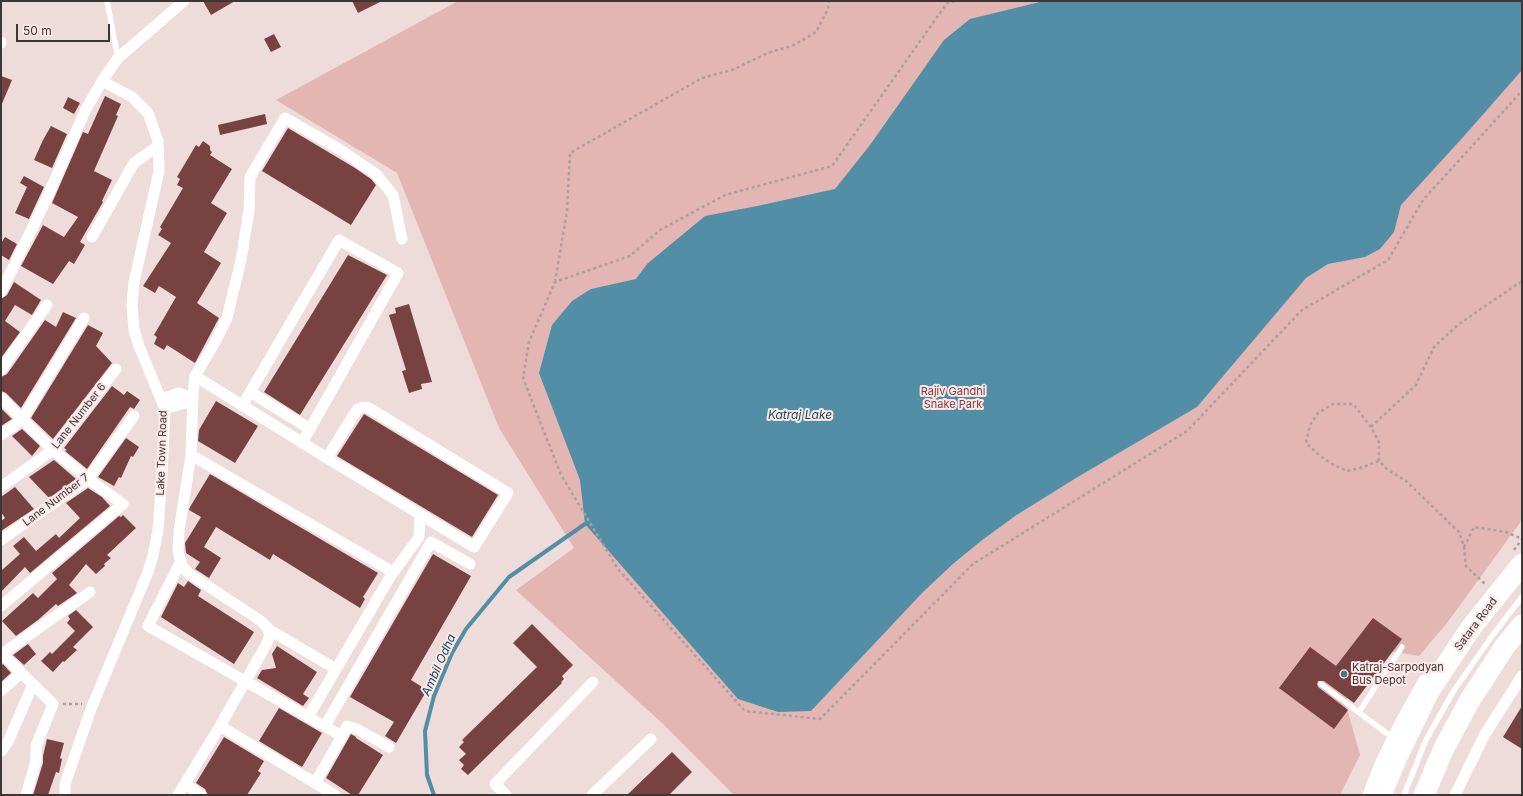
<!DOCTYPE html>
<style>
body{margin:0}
#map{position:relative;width:1523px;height:796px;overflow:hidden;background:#eedcdb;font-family:Inter,sans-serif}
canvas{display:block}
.frame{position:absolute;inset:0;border:2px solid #3d3636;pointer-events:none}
.scale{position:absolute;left:16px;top:24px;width:94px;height:18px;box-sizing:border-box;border:2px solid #3d3636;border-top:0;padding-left:5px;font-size:12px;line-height:14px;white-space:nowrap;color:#3d3636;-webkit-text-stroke:3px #fce9e8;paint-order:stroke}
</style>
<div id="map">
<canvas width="1523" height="796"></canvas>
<div class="frame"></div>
<div class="scale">50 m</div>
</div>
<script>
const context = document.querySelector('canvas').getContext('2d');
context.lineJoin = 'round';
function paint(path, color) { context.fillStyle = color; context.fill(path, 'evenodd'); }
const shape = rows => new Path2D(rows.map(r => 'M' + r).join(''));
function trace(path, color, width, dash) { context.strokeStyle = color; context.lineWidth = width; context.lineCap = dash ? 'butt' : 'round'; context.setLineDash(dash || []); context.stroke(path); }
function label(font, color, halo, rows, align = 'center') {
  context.font = font + ' Inter,sans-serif'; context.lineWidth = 4; context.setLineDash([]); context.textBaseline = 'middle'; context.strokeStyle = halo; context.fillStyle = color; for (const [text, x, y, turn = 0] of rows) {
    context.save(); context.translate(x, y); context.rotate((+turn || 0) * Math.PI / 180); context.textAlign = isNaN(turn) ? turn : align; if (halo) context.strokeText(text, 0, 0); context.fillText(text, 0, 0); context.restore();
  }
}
paint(shape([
 [458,1,1522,1,1522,520,1447,623,1419,656,1383,650,1345,701,1360,755,1340,795,734,795,664,725,516,590,574,548,499,428,397,173,276,100]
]), '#e3b6b4');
paint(shape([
 [1044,1,1522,1,1522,70,1465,135,1401,205,1394,232,1380,249,1365,257,1328,264,1306,278,1197,407,1076,478,1015,516,981,541,954,563,923,592,811,711,778,712,738,699,585,524,580,480,539,373,552,325,572,301,591,289,636,279,647,264,705,216,757,206,835,189,870,145,944,40,970,19]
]), '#528fa7');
trace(shape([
 [434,795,427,775,425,731,434,696,452,653,466,629,509,577,585,524]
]), '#528fa7', 4);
paint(shape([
 [203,1,235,1,211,15],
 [352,1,382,1,358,13],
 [274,34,281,47,271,52,264,39],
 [1,76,12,80,1,106],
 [105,96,121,104,116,115,118,116,94,171,112,180,102,201,103,202,80,242,85,245,74,264,69,261,53,284,21,266,43,225,64,237,78,217,52,203,83,132,88,134],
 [68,97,80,103,74,114,63,108],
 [265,114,267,124,220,135,218,125],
 [51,126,67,134,52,168,34,160,43,140],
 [288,128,355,168,371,179,376,185,351,225,262,171],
 [203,141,210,146,210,150,212,152,210,155,232,169,211,203,227,213,204,252,221,263,197,303,219,318,195,363,167,345,164,350,154,344,157,337,154,335,176,297,159,286,155,293,143,286,171,243,158,235,162,229,160,227,183,188,177,185,180,179,177,177,196,145,199,147],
 [24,176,44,187,29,219,15,213,27,187,20,183],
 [5,237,17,244,9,260,1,255,1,243],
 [348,255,387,275,300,415,264,392],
 [14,282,41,300,32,315,15,305,5,321,20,332,1,358,1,299,7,295],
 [409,304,432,382,421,384,422,389,409,393,402,371,406,370,389,315,396,313,395,308],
 [63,312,76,318,21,408,6,393,1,391,1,377,7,374,45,320,56,327],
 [88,325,103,333,96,346,112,363,53,439,31,418],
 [112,386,124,395,127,391,140,400,134,409,130,407,87,469,65,451,67,450,64,448],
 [216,401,258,426,235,463,198,441,199,430],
 [1,408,12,419,1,426],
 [364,414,498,495,472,537,337,456],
 [22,429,40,446,32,456,12,436],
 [126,438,139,447,133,457,131,456,121,478,119,477,114,486,98,477],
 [54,460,76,479,49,498,29,477],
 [210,474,378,573,363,597,365,599,360,608,273,554,270,560,216,527,204,547,221,558,209,578,195,569,200,562,186,553,185,543,201,517,189,510,190,507],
 [15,487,34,509,1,531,1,521,5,518,1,512,1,497],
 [88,488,102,497,110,506,30,573,25,567,1,592,1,571,20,554,13,546,24,537,36,551,56,534,59,538,80,518,66,503],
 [123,515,136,528,107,555,111,558,104,564,105,566,96,574,86,564,69,585,77,593,58,606,56,604,38,620,16,636,2,621,33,593,38,598,57,579,52,573,119,516,121,517],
 [433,554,471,576,411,680,427,690,396,743,385,736,394,722,350,697],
 [188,581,201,590,198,596,254,632,234,664,161,617,178,583,184,587],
 [76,610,93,627,73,647,77,650,64,662,63,661,53,672,41,661,50,652,52,654,75,631,67,623,70,619,68,616],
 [1373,618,1402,639,1354,703,1324,681,1318,681,1317,684,1318,687,1348,710,1334,729,1279,688,1310,647,1336,666],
 [532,624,573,665,562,676,564,679,561,682,562,683,468,775,461,769,464,765,459,760,466,754,459,747,464,742,462,740,537,667,513,643],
 [28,644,36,654,24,665,13,655],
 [277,646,317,672,303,694,309,698,303,706,257,678,262,670,276,668,272,654],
 [3,664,11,673,1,682,1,666],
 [1522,706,1522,749,1503,737],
 [279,708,322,733,302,767,259,741],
 [351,734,356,737,356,738,383,755,358,795,352,795,326,778],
 [224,737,264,761,258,771,261,773,247,795,208,795,205,789,196,783],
 [47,739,64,743,60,758,62,759,59,773,56,772,48,795,33,795,43,763,43,756],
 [672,752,692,772,669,795,627,795]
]), '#774241');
trace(shape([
 [955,1,947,3,832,166,725,195,660,230,630,256,555,282,529,342,523,378,561,475,618,569,745,711,820,719,973,564,1187,431,1302,310,1388,260,1423,200,1522,91],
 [555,282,567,211,570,153,702,78,732,70,768,53,794,45,816,32,828,9,829,1],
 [1371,427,1416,385,1434,347,1459,324,1522,281],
 [1379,461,1379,442,1371,427,1353,404,1333,404,1318,413,1310,425,1306,443,1318,454,1332,464,1347,471,1360,468,1379,461,1388,470,1406,481,1459,532,1464,547,1466,566,1486,585],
 [1464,547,1474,527,1506,532,1522,539],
 [1514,550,1522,539],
 [63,704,82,704]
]), '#ad9f9e', 2.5, [3, 3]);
trace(shape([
 [107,1,118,58],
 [1321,684,1393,738],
 [1359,712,1402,647],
 [1404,795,1426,740,1453,692,1492,636,1522,597]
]), '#fff', 5.5);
trace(shape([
 [1,43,1,42],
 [92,237,134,163,158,146],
 [1,292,46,200,85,111,102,81,118,58,184,1],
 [1,370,47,305],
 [195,376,327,458,474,547,508,493,369,408,363,407,358,409,353,416,327,458],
 [250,392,310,429],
 [1,398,53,450,88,479,123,504,1,606],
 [161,399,179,393,187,396],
 [242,406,339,240,398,273,302,443],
 [165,409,184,403,187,396],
 [1,435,22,420,84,318],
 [191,455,393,572,308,717],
 [1,487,53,450,116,369],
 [1,540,88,479,134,416],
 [181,561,148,626,342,736,315,783],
 [392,574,419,537,420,515],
 [268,629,336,669],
 [1,653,53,704,36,746,36,761,26,795],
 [2,654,90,592],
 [1,691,21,673],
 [220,726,335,795],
 [325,726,431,542,470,564],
 [342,736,347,726,357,729,389,747],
 [1,751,8,742,33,684],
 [1387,780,1380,764,1399,725,1424,680],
 [185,784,201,795],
 [65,795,65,784,91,709,148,572,153,555,158,530,162,475,165,409,139,346,134,330,132,305,134,282,159,171,158,141,148,113,132,97,102,81],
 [178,795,220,726,266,645,270,635,267,627,261,621,188,573,181,564,178,550,179,531,191,455,193,394,195,376,214,344,227,318,241,260,249,211,250,177,285,118,339,149,376,174,393,195,402,239],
 [506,795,495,784,593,682],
 [592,795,651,739],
 [1368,795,1380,764],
 [1455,795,1485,734,1522,676]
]), '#fff', 11);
trace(shape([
 [1381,795,1398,755,1428,693,1470,629,1522,564],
 [1424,795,1444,748,1470,700,1505,646,1522,625]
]), '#fff', 21);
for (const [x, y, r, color] of [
 [1344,674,4,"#3c788f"]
]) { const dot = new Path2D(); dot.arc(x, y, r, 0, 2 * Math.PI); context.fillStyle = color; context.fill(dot); trace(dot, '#fce9e8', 1.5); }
label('11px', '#853a3b', '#fce9e8', [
 ["Rajiv Gandhi",953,392],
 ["Snake Park",953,405]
]);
label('11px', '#3d3636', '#fce9e8', [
 ["Lane Number 6",79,416,-52],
 ["Lake Town Road",162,453,-88],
 ["Lane Number 7",56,500,-37],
 ["Satara Road",1476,624,-53]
]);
label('11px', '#3d3636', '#fce9e8', [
 ["Katraj-Sarpodyan",1352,668],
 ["Bus Depot",1352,681]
], 'left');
label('italic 12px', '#174b5d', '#fce9e8', [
 ["Katraj Lake",800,415],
 ["Ambil Odha",439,665,-66]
]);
</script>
